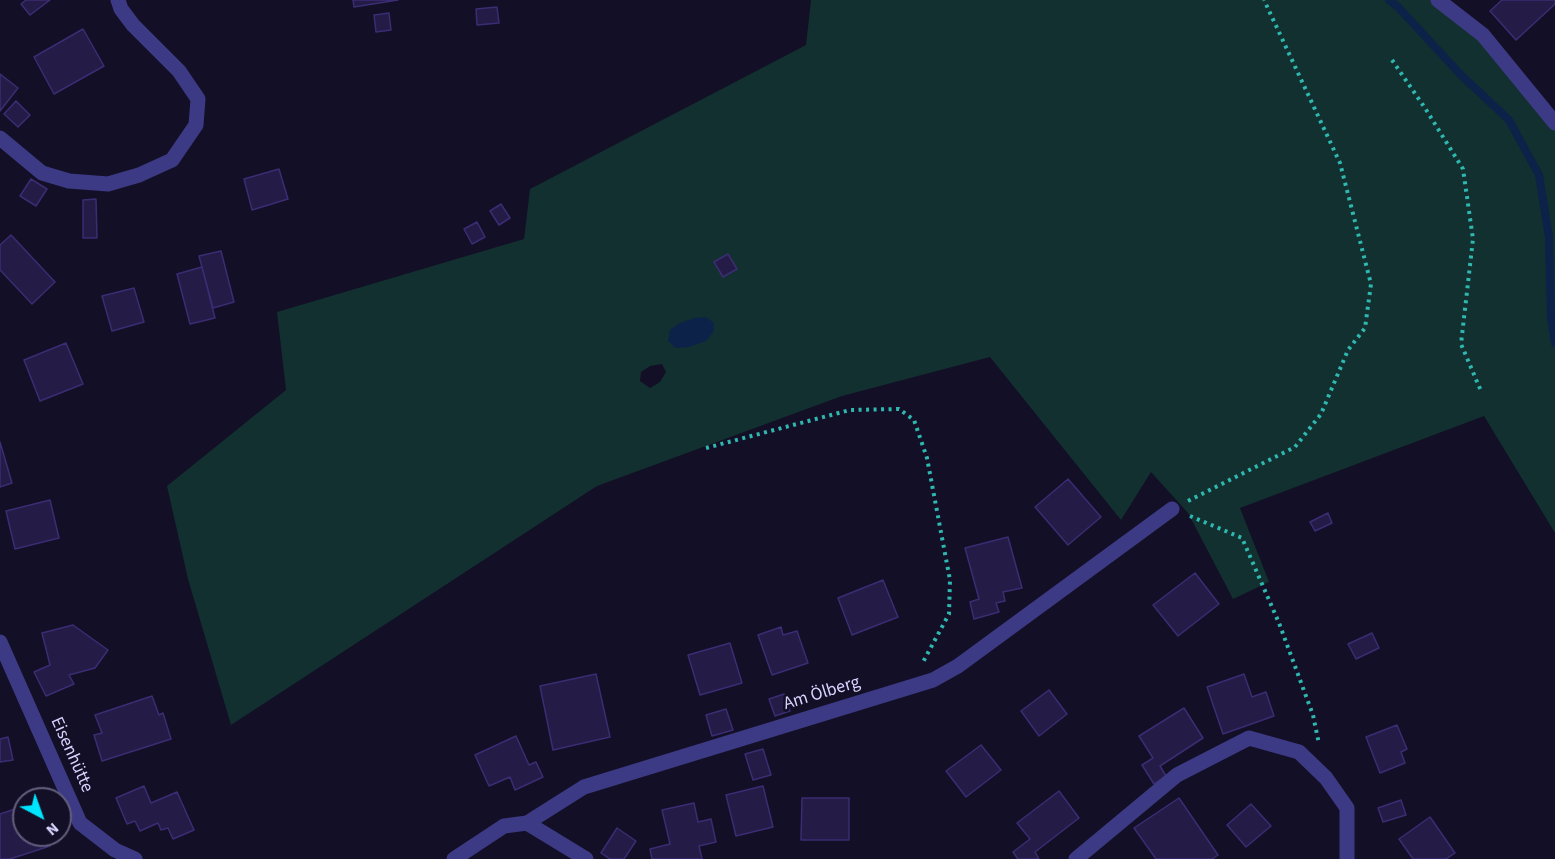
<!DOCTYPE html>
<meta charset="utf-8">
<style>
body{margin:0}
#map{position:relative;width:1555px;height:859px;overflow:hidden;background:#130f26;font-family:"Source Sans 3",sans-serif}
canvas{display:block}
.north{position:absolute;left:12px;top:787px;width:60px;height:60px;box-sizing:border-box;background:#130f26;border:2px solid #625e7d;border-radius:50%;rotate:139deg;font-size:16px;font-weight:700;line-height:24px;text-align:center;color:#d9d4ff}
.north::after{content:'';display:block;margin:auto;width:21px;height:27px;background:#00e5ff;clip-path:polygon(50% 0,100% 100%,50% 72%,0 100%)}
</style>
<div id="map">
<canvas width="1555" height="859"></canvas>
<div class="north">N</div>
</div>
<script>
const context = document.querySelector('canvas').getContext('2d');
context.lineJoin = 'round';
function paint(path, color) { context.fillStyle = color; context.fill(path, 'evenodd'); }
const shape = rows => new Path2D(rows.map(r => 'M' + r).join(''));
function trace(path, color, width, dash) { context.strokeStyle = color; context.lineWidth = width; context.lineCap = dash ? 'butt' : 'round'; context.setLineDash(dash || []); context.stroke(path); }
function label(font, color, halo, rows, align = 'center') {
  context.font = font + ' "Source Sans 3",sans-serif'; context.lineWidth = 5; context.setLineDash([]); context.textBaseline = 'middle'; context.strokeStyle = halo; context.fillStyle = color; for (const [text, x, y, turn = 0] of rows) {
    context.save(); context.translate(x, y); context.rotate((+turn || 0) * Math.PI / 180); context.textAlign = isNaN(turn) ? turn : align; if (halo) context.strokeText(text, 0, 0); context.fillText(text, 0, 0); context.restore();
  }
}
paint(shape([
 [811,0,1443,0,1555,118,1555,533,1484,416,1240,508,1269,582,1233,599,1188,513,1151,472,1121,520,990,357,842,396,597,486,231,725,188,579,167,486,286,390,277,312,524,239,530,189,806,45],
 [662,364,666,372,660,382,650,388,640,381,641,372,650,366]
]), '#12302f');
paint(shape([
 [706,317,714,323,714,331,706,341,689,347,676,348,668,341,670,330,678,324,694,318]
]), '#0c2248');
trace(shape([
 [1389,0,1398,7,1462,76,1509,120,1539,175,1549,237,1551,318,1555,343]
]), '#0c2248', 8);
const building = shape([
 [26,0,50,0,30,15,21,4,26,0],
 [353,0,398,0,354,7,353,0],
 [1502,0,1555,0,1555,4,1516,40,1490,11,1502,0],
 [497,7,499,23,477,25,476,9,497,7],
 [389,13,391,30,376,32,374,15,389,13],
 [83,29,104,66,54,94,34,57,83,29],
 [0,74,18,88,0,111,0,74],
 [16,101,30,115,18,127,4,114,16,101],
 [279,169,288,199,252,210,244,179,279,169],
 [31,179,47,189,36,206,20,196,31,179],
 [96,199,97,238,83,238,83,200,96,199],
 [501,204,510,218,499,225,490,211,501,204],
 [477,222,485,237,472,244,464,229,477,222],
 [11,235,55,282,32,304,0,270,0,245,11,235],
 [221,251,234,302,213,308,199,256,221,251],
 [728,254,737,269,723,277,714,262,728,254],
 [202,267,215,318,190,324,177,274,202,267],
 [134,288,144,322,112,331,102,296,134,288],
 [66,343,83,384,40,401,24,360,66,343],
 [0,442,12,483,0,487,0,442],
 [1068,479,1101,517,1068,545,1035,507,1068,479],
 [50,500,59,538,15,549,6,511,50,500],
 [1328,513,1332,523,1315,531,1310,522,1328,513],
 [1008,537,1022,588,1003,592,1005,601,996,603,999,612,974,619,970,602,979,599,965,548,1008,537],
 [1195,573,1219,604,1178,636,1153,605,1195,573],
 [883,580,898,617,852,635,838,598,883,580],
 [73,625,108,650,95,668,69,675,74,684,46,696,34,672,50,665,42,633,73,625],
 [781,627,783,635,797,631,808,663,772,675,758,635,781,627],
 [1372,633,1379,648,1356,659,1348,644,1372,633],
 [730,643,742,683,700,695,688,655,730,643],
 [596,674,610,737,553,750,540,686,596,674],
 [1244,674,1252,697,1266,692,1274,716,1223,734,1207,687,1244,674],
 [1049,690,1067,714,1039,736,1021,711,1049,690],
 [784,694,790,711,775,716,769,699,784,694],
 [152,696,159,715,163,713,171,739,102,761,94,735,102,733,95,715,152,696],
 [1184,708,1203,738,1160,766,1166,776,1154,784,1142,765,1153,758,1139,736,1184,708],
 [726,709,733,730,712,736,706,715,726,709],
 [1397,725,1407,749,1401,752,1405,763,1380,773,1366,737,1397,725],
 [516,736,529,765,536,762,543,777,515,790,510,777,489,786,475,755,516,736],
 [8,737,13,760,0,762,0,739,8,737],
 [981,745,1001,770,966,797,946,771,981,745],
 [763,749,771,775,753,780,745,754,763,749],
 [144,786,151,803,177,792,194,830,173,839,168,828,161,830,158,823,140,831,135,821,127,824,116,798,144,786],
 [763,786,773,827,736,836,726,795,763,786],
 [1059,791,1079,818,1035,852,1039,859,1018,859,1013,852,1030,839,1017,823,1059,791],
 [802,798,849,798,849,840,801,840,802,798],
 [1179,798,1218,855,1212,859,1156,859,1134,828,1179,798],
 [1401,800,1406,815,1383,822,1378,808,1401,800],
 [694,803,698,822,711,819,716,842,699,846,702,859,652,859,650,849,670,844,662,810,694,803],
 [1251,804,1271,826,1246,847,1227,825,1251,804],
 [24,806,24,835,46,835,50,846,10,859,0,859,0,814,24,806],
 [1430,817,1455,853,1446,859,1413,859,1399,839,1430,817],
 [617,828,636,841,624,859,610,859,601,853,617,828]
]);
paint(building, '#241b47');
trace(building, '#3b2d73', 1.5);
trace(shape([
 [1392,60,1425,108,1463,169,1473,239,1461,344,1481,391],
 [706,448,850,410,899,409,914,420,927,458,950,580,949,614,923,662],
 [1188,501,1295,447,1321,414,1348,350,1365,328,1371,284,1340,163,1264,0],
 [1190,516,1242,538,1279,623,1313,715,1319,744]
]), '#2fb8b0', 4, [3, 4.5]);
trace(shape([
 [1438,0,1483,35,1555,123],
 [0,138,42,173,69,181,108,184,139,175,172,160,196,125,198,99,179,71,133,25,121,9,118,0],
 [0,642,80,823,115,850,135,859],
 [527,823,586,859],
 [454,859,504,826,527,823,584,787,933,680,958,666,1172,509],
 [1076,859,1177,775,1249,738,1299,752,1326,778,1347,808,1347,859]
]), '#3d3a85', 15);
label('18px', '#d9d4ff', '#130f26', [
 ["Am Ölberg",822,694,-17],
 ["Eisenhütte",71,755,66]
]);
</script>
